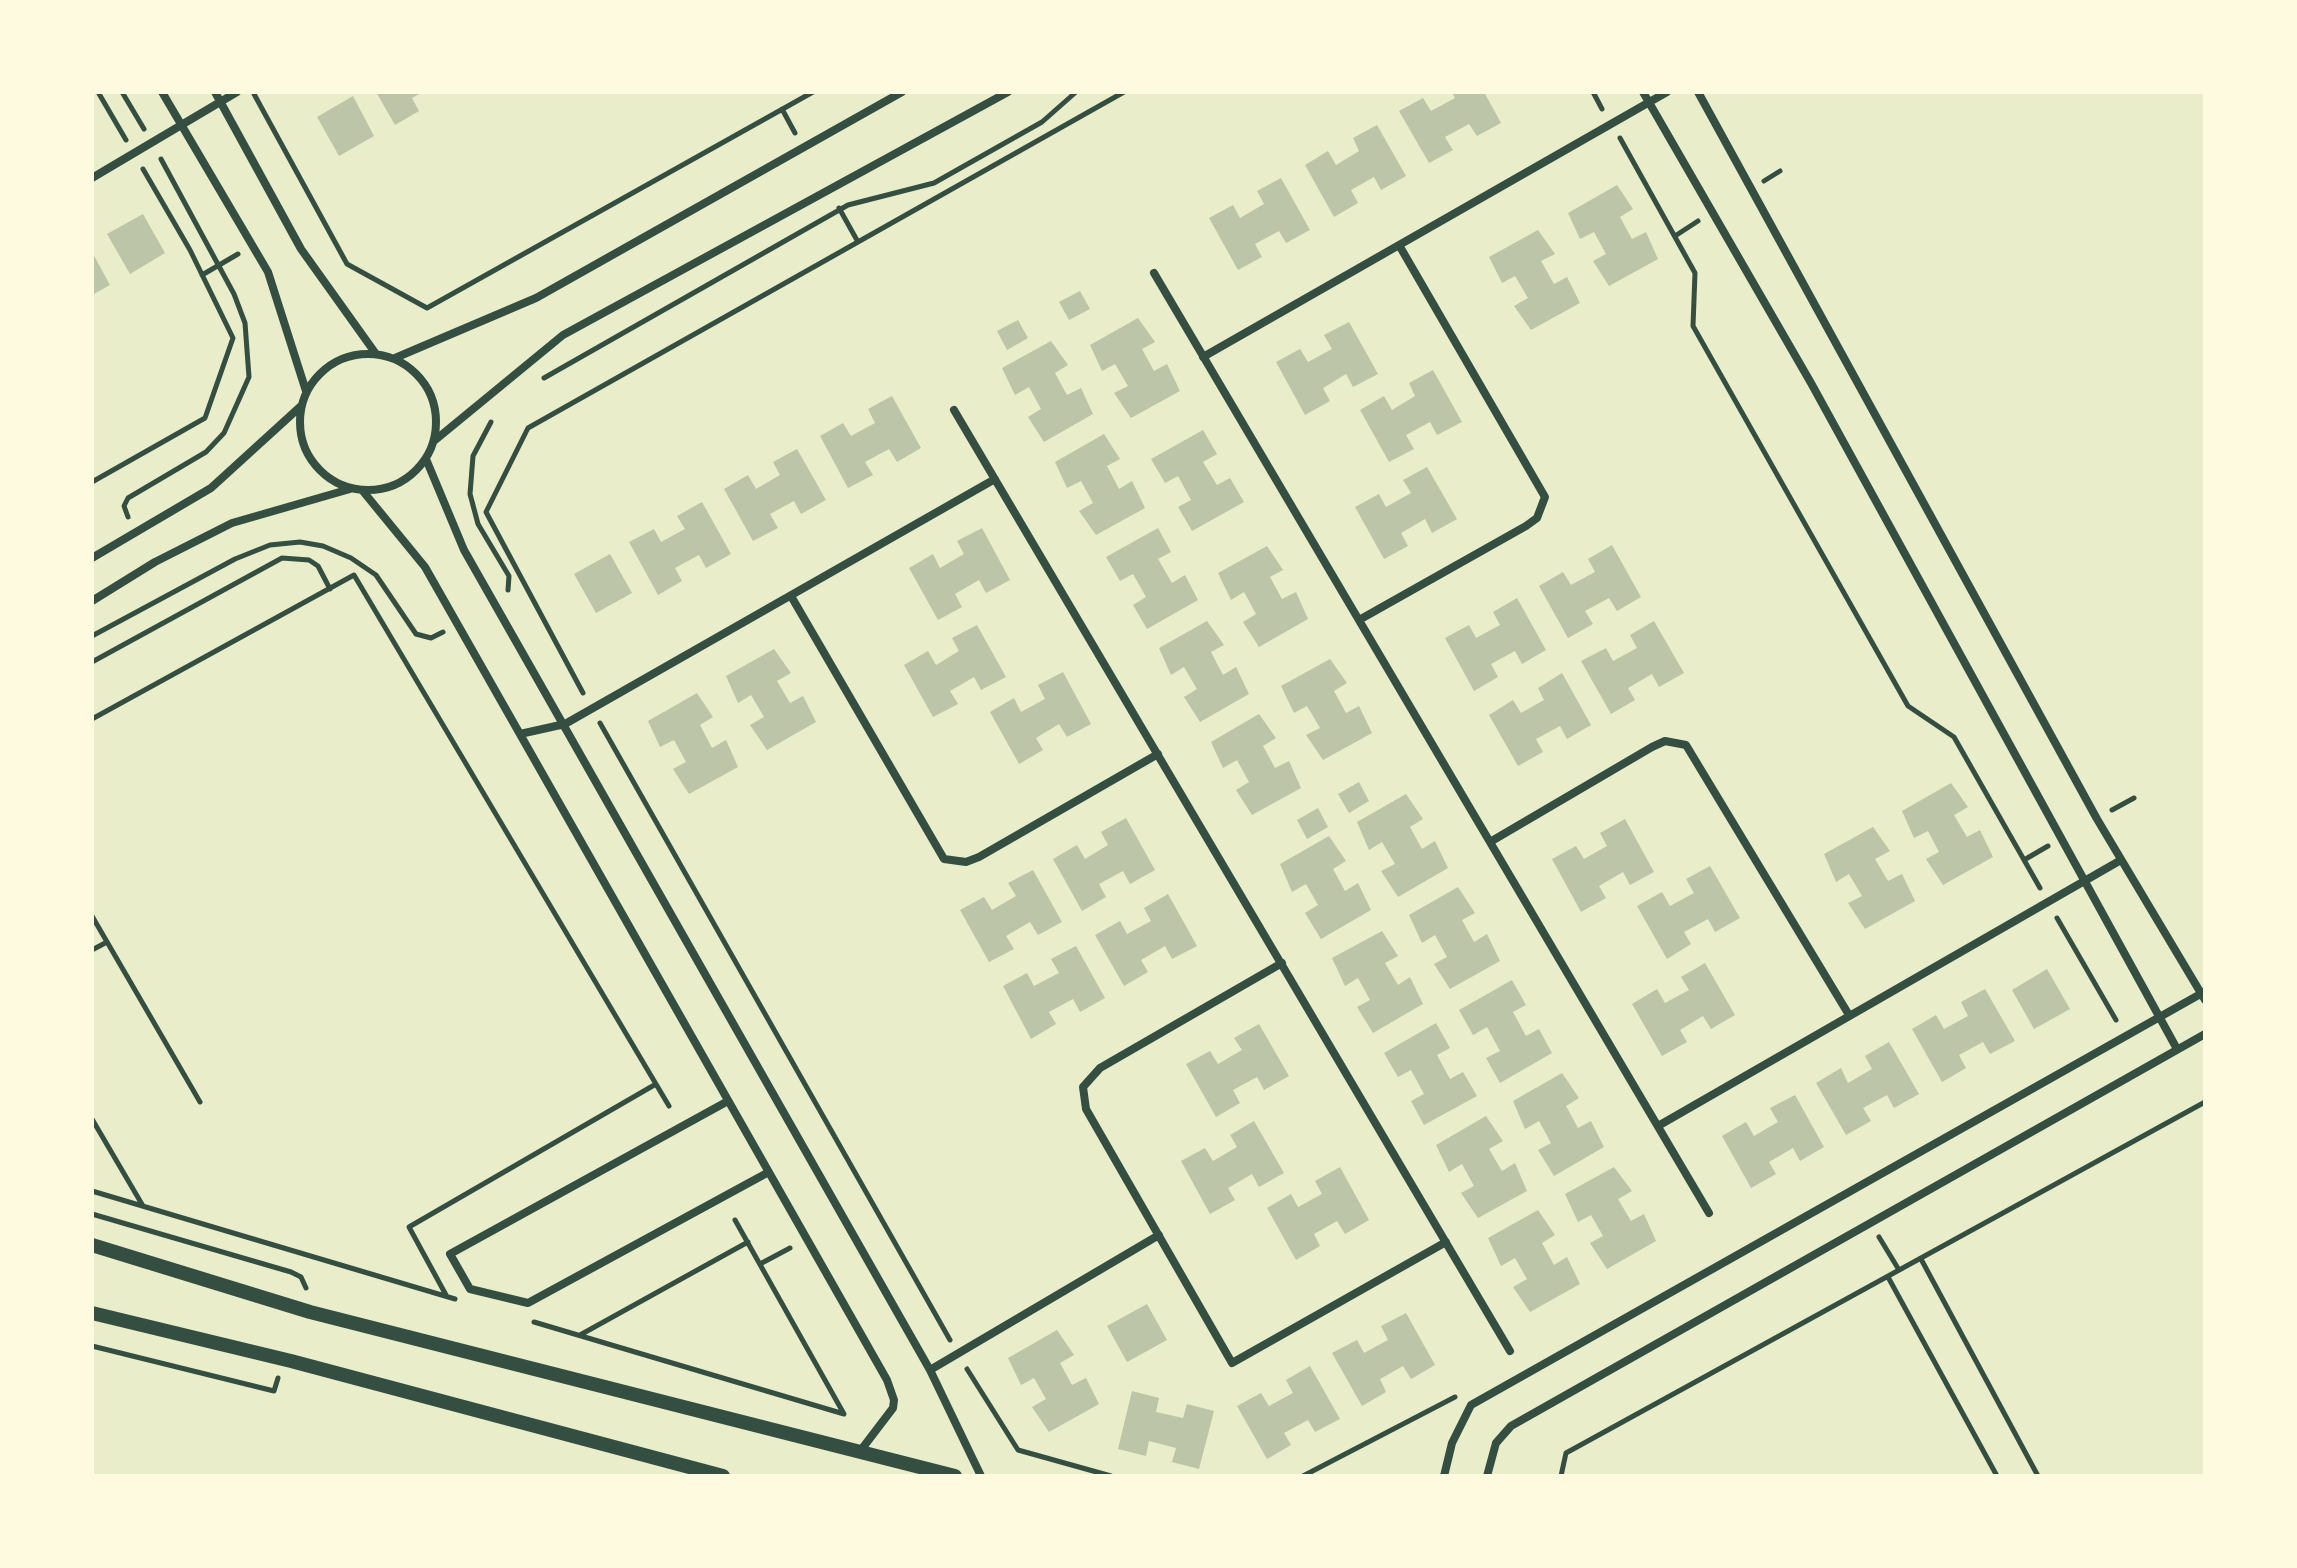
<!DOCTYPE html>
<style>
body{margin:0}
#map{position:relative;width:2297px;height:1568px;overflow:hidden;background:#e9edc9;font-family:Spectral,serif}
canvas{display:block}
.frame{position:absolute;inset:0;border:94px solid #fefae0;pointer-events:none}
</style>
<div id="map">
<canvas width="2297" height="1568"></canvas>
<div class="frame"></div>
</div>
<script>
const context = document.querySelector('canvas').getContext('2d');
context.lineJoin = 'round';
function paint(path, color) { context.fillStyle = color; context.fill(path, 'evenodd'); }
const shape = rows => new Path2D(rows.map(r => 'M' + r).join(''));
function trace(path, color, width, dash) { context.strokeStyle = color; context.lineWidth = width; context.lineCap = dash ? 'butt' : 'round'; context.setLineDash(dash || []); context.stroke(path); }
paint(shape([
 [376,92,423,92,412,98,419,111,395,125],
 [1452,92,1484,92,1501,123,1477,136,1469,124,1445,137,1453,150,1429,163,1399,111,1423,98,1431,111,1455,98],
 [353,96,374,136,339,156,317,117],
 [1377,125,1406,176,1381,190,1374,177,1351,190,1358,203,1334,217,1305,165,1328,151,1336,165,1359,151,1353,138],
 [1281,178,1310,230,1286,243,1279,231,1255,244,1262,257,1238,270,1209,218,1233,205,1240,218,1264,204,1257,191],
 [1617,185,1633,209,1620,217,1632,239,1646,232,1658,259,1609,286,1593,261,1606,254,1594,232,1580,239,1568,213],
 [143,214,165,253,130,274,107,234],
 [1538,230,1555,254,1541,261,1554,284,1567,277,1580,303,1531,330,1514,306,1528,298,1515,276,1502,283,1489,257],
 [92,252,110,285,92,295],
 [1080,291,1090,309,1069,320,1059,302],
 [1138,318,1155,342,1142,349,1154,371,1167,364,1180,391,1131,418,1114,393,1128,386,1115,364,1102,371,1090,345],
 [1018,320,1028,338,1007,350,997,331],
 [1349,322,1378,374,1353,387,1346,374,1323,388,1330,401,1305,415,1276,362,1300,349,1308,362,1332,349,1324,335],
 [1051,341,1068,365,1055,373,1067,395,1081,388,1093,414,1044,442,1028,417,1041,409,1029,387,1015,395,1002,368],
 [1433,370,1462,422,1437,435,1430,422,1406,435,1414,449,1389,462,1360,410,1384,396,1392,410,1415,396,1409,383],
 [892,396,921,448,897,462,889,449,865,462,873,475,848,488,820,436,843,423,851,436,875,423,868,409],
 [1203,430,1217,454,1203,462,1217,485,1230,478,1244,502,1192,531,1178,507,1191,500,1178,476,1165,483,1151,459],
 [1104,434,1120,459,1107,466,1119,489,1132,481,1145,508,1096,535,1079,511,1093,503,1081,481,1067,488,1055,462],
 [797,449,826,500,801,514,794,501,770,514,778,528,753,541,724,489,748,475,756,489,780,475,773,462],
 [1427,467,1457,519,1432,533,1425,519,1401,533,1408,546,1384,559,1355,507,1379,494,1386,507,1411,493,1403,480],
 [702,502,731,554,706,568,699,555,675,568,682,581,658,595,629,542,654,529,661,542,685,529,677,516],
 [982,528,1010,580,986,593,979,580,955,594,962,607,938,620,909,568,933,554,940,568,964,554,957,541],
 [1158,528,1171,552,1158,559,1172,583,1185,575,1198,600,1147,629,1133,605,1146,597,1133,574,1120,581,1106,557],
 [1612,545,1641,597,1617,611,1609,598,1585,611,1593,624,1568,638,1539,586,1563,572,1571,585,1595,572,1588,559],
 [1267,546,1283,570,1270,577,1282,599,1296,592,1308,619,1259,647,1243,622,1256,614,1244,592,1231,600,1218,573],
 [610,554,632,593,596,613,574,574],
 [1517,598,1546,650,1522,664,1515,651,1491,664,1498,677,1474,691,1445,638,1469,625,1476,638,1500,625,1493,612],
 [1207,621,1224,645,1211,652,1223,675,1236,667,1249,694,1200,722,1184,697,1197,689,1184,667,1171,675,1159,648],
 [1654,621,1684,673,1659,687,1652,674,1628,688,1635,700,1611,714,1581,661,1606,648,1613,661,1637,648,1630,635],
 [977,625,1006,677,981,690,974,677,950,691,958,704,933,717,904,665,928,651,936,665,959,651,952,638],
 [774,649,791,673,777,681,790,703,803,696,816,722,767,750,750,725,764,717,751,695,738,703,726,676],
 [1330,659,1347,683,1334,691,1346,713,1359,706,1372,733,1323,760,1306,735,1320,728,1307,706,1294,713,1281,686],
 [1063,672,1091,724,1067,737,1059,724,1036,738,1043,750,1019,764,990,712,1014,698,1021,712,1045,699,1038,685],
 [1562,673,1591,725,1567,739,1560,726,1536,739,1543,752,1518,766,1489,715,1513,700,1521,713,1544,700,1538,688],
 [697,693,713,717,700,725,712,748,726,740,738,767,689,794,673,769,686,762,674,740,660,747,648,721],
 [1259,714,1276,738,1263,746,1275,768,1289,761,1301,788,1252,815,1236,790,1249,782,1237,760,1223,768,1211,742],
 [1359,782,1369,801,1349,813,1338,794],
 [1951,783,1968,807,1954,815,1967,837,1980,830,1993,857,1943,885,1926,859,1939,852,1928,831,1914,838,1902,811],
 [1406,794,1423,819,1410,827,1422,849,1435,841,1448,868,1398,897,1381,871,1395,864,1382,842,1369,850,1357,822],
 [1318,808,1328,827,1307,839,1297,820],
 [1126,818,1155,870,1130,884,1123,871,1099,884,1106,897,1082,911,1053,859,1077,845,1085,859,1108,845,1101,832],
 [1625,819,1654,872,1630,885,1623,872,1599,886,1606,898,1581,912,1552,859,1576,846,1584,859,1607,846,1600,833],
 [1873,827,1890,851,1875,859,1888,881,1902,874,1915,901,1865,929,1848,903,1862,896,1849,874,1836,882,1824,854],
 [1329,836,1346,861,1333,869,1345,891,1358,883,1371,910,1321,939,1305,913,1318,905,1306,884,1292,892,1280,864],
 [1710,866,1740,918,1715,932,1708,919,1684,932,1691,944,1667,959,1637,906,1662,892,1670,906,1694,893,1686,879],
 [1033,870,1062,922,1038,935,1030,922,1006,936,1014,949,989,962,960,910,984,897,992,910,1016,896,1008,883],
 [1458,887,1475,913,1462,920,1474,942,1487,934,1500,961,1450,989,1434,964,1447,957,1435,935,1422,943,1409,915],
 [1168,894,1197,946,1172,959,1165,946,1141,960,1148,972,1124,986,1095,935,1120,921,1127,934,1151,921,1144,908],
 [1382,931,1398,956,1385,963,1398,985,1410,977,1423,1004,1373,1033,1357,1007,1370,1000,1358,978,1345,986,1332,958],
 [1076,946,1105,998,1080,1012,1073,999,1049,1012,1056,1024,1031,1039,1003,986,1027,973,1034,986,1059,973,1051,959],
 [1705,963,1735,1015,1711,1029,1703,1016,1680,1030,1687,1042,1662,1056,1632,1004,1657,989,1665,1003,1689,990,1681,977],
 [2047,969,2070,1009,2034,1029,2012,990],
 [1512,980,1526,1005,1513,1012,1526,1036,1539,1029,1552,1053,1500,1083,1486,1058,1500,1051,1487,1027,1473,1035,1459,1010],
 [1985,989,2015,1041,1990,1054,1983,1042,1959,1055,1966,1068,1942,1082,1912,1029,1936,1015,1944,1029,1968,1016,1961,1002],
 [1436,1023,1450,1048,1437,1055,1450,1079,1463,1072,1477,1096,1424,1125,1411,1101,1424,1094,1411,1070,1398,1077,1384,1053],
 [1259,1024,1289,1076,1264,1090,1257,1077,1233,1090,1240,1103,1216,1117,1186,1064,1210,1051,1218,1064,1242,1050,1234,1038],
 [1889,1042,1919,1094,1894,1108,1887,1095,1863,1108,1871,1121,1846,1135,1816,1083,1841,1068,1848,1083,1872,1069,1865,1056],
 [1562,1073,1579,1098,1566,1106,1578,1128,1591,1121,1604,1147,1554,1176,1538,1150,1551,1143,1539,1121,1525,1129,1513,1101],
 [1795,1095,1824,1147,1800,1161,1793,1148,1769,1162,1776,1174,1751,1188,1722,1136,1746,1122,1754,1136,1778,1122,1770,1108],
 [1486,1116,1503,1141,1489,1149,1502,1171,1515,1163,1527,1191,1478,1218,1461,1193,1474,1186,1462,1164,1449,1172,1436,1145],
 [1254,1121,1284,1173,1259,1187,1252,1174,1228,1188,1235,1200,1210,1214,1181,1161,1205,1148,1213,1161,1237,1147,1230,1135],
 [1340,1167,1369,1220,1345,1234,1337,1221,1314,1234,1320,1246,1296,1260,1267,1208,1291,1194,1298,1207,1322,1194,1315,1181],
 [1614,1167,1632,1191,1618,1199,1631,1221,1644,1214,1656,1241,1607,1269,1590,1243,1603,1236,1591,1215,1578,1222,1565,1194],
 [1538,1210,1555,1235,1542,1243,1554,1265,1567,1257,1580,1284,1530,1312,1513,1287,1527,1279,1515,1258,1501,1266,1488,1238],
 [1147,1304,1167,1340,1127,1362,1107,1326],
 [1406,1313,1435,1365,1411,1379,1403,1366,1380,1379,1386,1392,1362,1406,1332,1353,1357,1340,1364,1353,1388,1340,1381,1326],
 [1057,1330,1074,1355,1060,1363,1072,1385,1086,1378,1099,1404,1049,1432,1032,1407,1046,1399,1034,1378,1021,1385,1008,1358],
 [1310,1366,1340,1419,1315,1432,1308,1420,1284,1433,1291,1445,1267,1459,1237,1406,1261,1393,1269,1406,1293,1393,1286,1380],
 [1132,1391,1159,1398,1156,1412,1183,1418,1187,1404,1214,1411,1199,1469,1172,1462,1176,1448,1149,1441,1146,1456,1118,1449]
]), '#bcc5a7');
trace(shape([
 [98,92,126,140],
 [122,92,144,129],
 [1593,92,1602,109],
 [254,94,347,264,427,308,813,92],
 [782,109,795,133],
 [1620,138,1695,273,1693,326,1908,706,1954,737,2040,888],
 [1764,181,1780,171],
 [839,208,858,242],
 [1675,236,1698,221],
 [202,275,238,254],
 [544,378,848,205,934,183,1042,122,1076,92],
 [491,422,473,456,470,494,478,524,509,576,508,590],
 [92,482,205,418,233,338,190,250,143,169],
 [128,517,124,506,128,498,206,452,224,433,249,377,245,323,234,294,161,159],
 [92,636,235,559,270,545,300,542,323,546,351,558,376,575,416,634,431,638,443,632],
 [92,662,282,558,309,560,318,566,330,589],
 [583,693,486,512,528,428,1124,92],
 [92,719,354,575,669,1106],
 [600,723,950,1340],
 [2112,810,2134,798],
 [2024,860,2048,846],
 [92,916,200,1102],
 [2057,918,2116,1020],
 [92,950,107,942],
 [92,1119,143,1206],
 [92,1191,455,1299],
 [92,1214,291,1272,301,1277,306,1288],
 [1879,1237,1899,1270],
 [1921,1259,2038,1476],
 [760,1264,790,1248],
 [1888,1277,1997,1476],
 [446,1295,409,1227,656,1084],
 [534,1322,844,1414,735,1220],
 [580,1335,748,1242],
 [92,1346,274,1391,278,1378],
 [967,1369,1018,1450,1111,1476],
 [1303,1476,1455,1397],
 [1561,1476,1566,1453,2205,1102]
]), '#344e41', 5);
trace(shape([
 [162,92,268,272,306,391],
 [215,92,301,249,376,354],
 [1643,92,1811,383,2177,1049],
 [1698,92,2097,819,2205,1000],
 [92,178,237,92],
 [1154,273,1709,1213],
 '300 422a68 68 0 1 1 136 0a68 68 0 1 1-136 0Z',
 [1203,357,1667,92],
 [395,358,536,298,902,92],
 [954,410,1510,1351],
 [434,441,563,335,1008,92],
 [426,459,464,550,930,1370,981,1476],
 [362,490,425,567,887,1380,894,1400,893,1408,861,1450],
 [92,558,211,488,301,406],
 [791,596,944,859,966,862,979,857,1158,754],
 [92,601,155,562,232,523,350,489],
 [1359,620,1526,526,1537,518,1545,497,1399,245],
 [520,734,565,724,995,479],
 [1490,842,1652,747,1665,741,1686,745,1849,1015],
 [1282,963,1100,1068,1083,1087,1086,1109,1232,1363,1446,1242],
 [728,1101,450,1254,470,1289,528,1303,767,1173],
 [1658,1126,2121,860],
 [930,1370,1159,1235],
 [1444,1476,1452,1443,1471,1405,2204,992],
 [1487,1476,1496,1443,1511,1426,2205,1034]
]), '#344e41', 8);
trace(shape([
 [92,1245,310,1312,955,1476],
 [92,1313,291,1361,723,1476]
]), '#344e41', 14);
</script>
